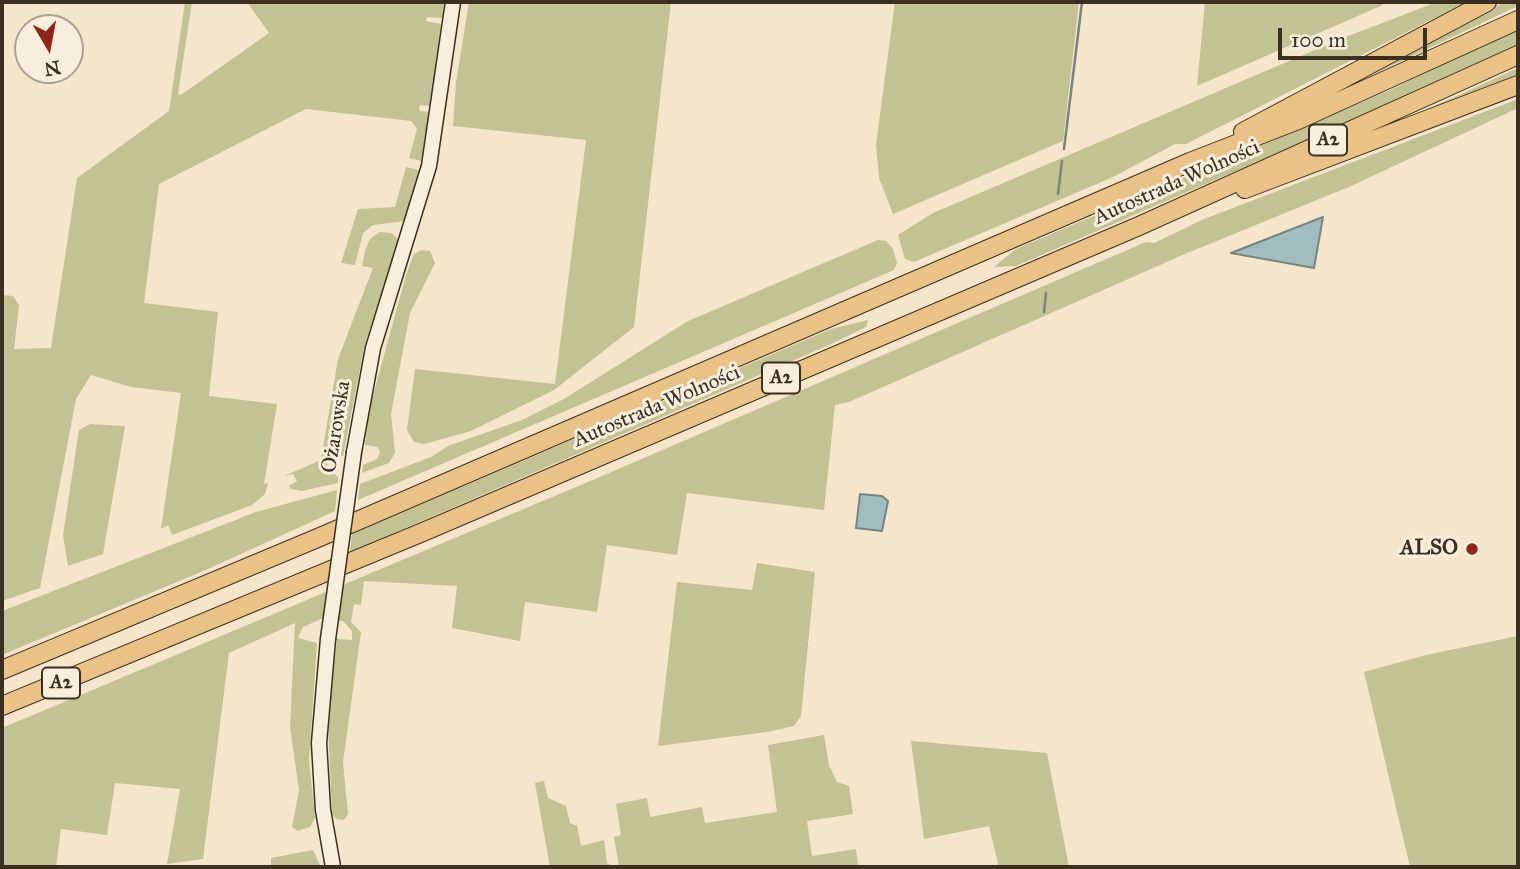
<!DOCTYPE html>
<meta charset="utf-8">
<style>
body{margin:0}
#map{position:relative;width:1520px;height:869px;overflow:hidden;background:#f5e5cb;font-family:"IM FELL Great Primer",serif}
canvas{display:block}
.frame{position:absolute;inset:0;border:4px solid #3b2f21;pointer-events:none}
.north{position:absolute;left:14px;top:14px;width:70px;height:70px;box-sizing:border-box;background:#f8eedd;border:2px solid #aca292;border-radius:50%;rotate:170deg;font-size:19px;font-weight:700;line-height:28px;text-align:center;color:#3b2f21}
.north::after{content:'';display:block;margin:auto;width:24px;height:32px;background:#8f2418;clip-path:polygon(50% 0,100% 100%,50% 72%,0 100%)}
.scale{position:absolute;left:1278px;top:28px;width:149px;height:32px;box-sizing:border-box;border:4px solid #3b2f21;border-top:0;padding-left:9px;font-size:21px;line-height:24px;white-space:nowrap;color:#3b2f21;-webkit-text-stroke:5px #f8eedd;paint-order:stroke}
</style>
<div id="map">
<canvas width="1520" height="869"></canvas>
<div class="frame"></div>
<div class="north">N</div>
<div class="scale">100 m</div>
</div>
<script>
const context = document.querySelector('canvas').getContext('2d');
context.lineJoin = 'round';
function paint(path, color) { context.fillStyle = color; context.fill(path, 'evenodd'); }
const shape = rows => new Path2D(rows.map(r => 'M' + r).join(''));
function trace(path, color, width, dash) { context.strokeStyle = color; context.lineWidth = width; context.lineCap = dash ? 'butt' : 'round'; context.setLineDash(dash || []); context.stroke(path); }
function label(font, color, halo, rows, align = 'center') {
  context.font = font + ' "IM FELL Great Primer",serif'; context.lineWidth = 6; context.setLineDash([]); context.textBaseline = 'middle'; context.strokeStyle = halo; context.fillStyle = color; for (const [text, x, y, turn = 0] of rows) {
    context.save(); context.translate(x, y); context.rotate((+turn || 0) * Math.PI / 180); context.textAlign = isNaN(turn) ? turn : align; if (halo) context.strokeText(text, 0, 0); context.fillText(text, 0, 0); context.restore();
  }
}
paint(shape([
 [185,2,192,2,178,94,181,95,269,33,247,2,444,2,442,18,427,17,426,21,441,24,430,106,420,105,419,111,429,112,421,161,409,158,417,129,411,121,306,109,159,184,144,303,218,312,209,396,277,404,264,484,268,483,265,494,252,505,172,535,168,525,161,529,181,393,131,387,91,375,76,399,40,588,2,601,2,295,13,296,19,305,14,349,51,348,77,178,169,111],
 [469,2,671,2,634,327,554,390,471,431,424,444,414,442,407,430,415,369,555,384,586,140,453,126,456,83],
 [895,2,1079,2,1063,141,893,214,879,178,876,145],
 [1205,2,1382,2,1383,5,1197,86],
 [1437,2,1466,2,1186,144,1175,144,1113,177,914,262,905,259,898,235,933,213,1343,38],
 [1504,2,1518,2,1518,6,1336,92],
 [1518,28,1518,48,1488,62,1016,266,994,267,1016,249,1390,90],
 [1518,68,1518,77,1377,131,1450,99],
 [1518,99,1518,108,1351,186,1185,254,849,402,835,405,824,510,687,493,677,555,607,545,597,612,525,602,520,641,452,628,457,586,364,581,361,605,354,604,351,622,361,632,343,762,348,814,344,820,336,819,332,814,328,723,337,639,352,640,352,631,343,621,321,619,303,627,298,638,317,643,309,760,315,818,310,827,298,831,292,827,299,790,290,727,295,623,229,653,203,859,167,864,180,789,115,783,107,835,61,829,56,867,2,867,2,728,588,482,1146,242,1154,243,1204,219],
 [406,167,419,170,405,221,373,225,363,233,355,265,341,263,358,209,395,207],
 [380,232,392,233,399,240,365,343,343,456,326,456,328,469,338,477,338,483,302,491,291,489,289,486,297,481,293,474,284,476,321,460,338,359,373,268,362,266,365,251,370,239],
 [878,240,886,241,893,249,897,263,894,270,358,500,360,484,431,457,448,446,522,420,564,399,688,321],
 [422,250,430,251,435,263,410,313,391,414,395,453,389,463,362,473,363,465,377,459,380,452,377,447,365,445,369,410,406,275,414,254],
 [868,320,866,327,829,345,350,552,352,534,831,329],
 [90,424,125,426,103,554,68,566,63,535,79,430],
 [337,490,335,511,208,569,2,655,2,611,256,512],
 [757,563,815,572,801,716,794,726,767,732,658,746,677,582,752,590],
 [1518,636,1518,867,1410,867,1364,672,1426,655],
 [824,735,829,765,837,782,849,786,853,814,807,821,812,856,856,849,858,867,619,867,614,837,621,835,616,804,647,798,650,817,702,807,705,823,777,812,768,745],
 [911,741,1047,753,1069,867,999,867,989,826,924,839],
 [544,781,548,798,566,806,570,823,577,826,581,846,604,840,607,863,613,867,550,867,535,783],
 [313,850,321,867,271,867,271,858]
]), '#c2c293');
const water = shape([
 [1323,217,1314,268,1231,253,1323,217],
 [860,494,882,496,888,501,882,531,856,528,860,494]
]);
paint(water, '#9fbdbf');
trace(water, '#778480', 2);
trace(shape([
 [1064,149,1082,2],
 [1058,194,1062,161],
 [1044,312,1046,293]
]), '#778480', 2.5);
const secondary = shape([
 [354,452,373,348,429,166,453,2],
 [328,639,319,743,323,810,333,867]
]);
const motorway = shape([
 [1243,132,1487,2],
 [1245,189,1518,85],
 [2,670,320,537,1190,162,1298,120,1518,20],
 [2,706,423,532,1139,226,1518,55]
]);
trace(secondary, '#3b2f21', 17);
trace(motorway, '#3b2f21', 20);
trace(secondary, '#f8eedd', 14);
trace(motorway, '#eac286', 18);
const secondaryBridge = shape([
 [328,639,354,452]
]);
trace(secondaryBridge, '#3b2f21', 17, []);
trace(secondaryBridge, '#f8eedd', 14);
for (const [x, y, r, color] of [
 [1472,549,7,"#8f2418"]
]) { const dot = new Path2D(); dot.arc(x, y, r, 0, 2 * Math.PI); context.fillStyle = color; context.fill(dot); trace(dot, '#f8eedd', 2.5); }
for (const [x, y, w] of [
 [1328,140,38],
 [781,378,38],
 [61,683,38]
]) { const box = new Path2D(); box.roundRect(x - w / 2, y - 15.5, w, 31, 5); context.fillStyle = '#f8eedd'; context.fill(box); trace(box, '#3b2f21', 2); }
label('bold 19px', '#3b2f21', null, [
 ["A2",1328,140],
 ["A2",781,378],
 ["A2",61,683]
]);
label('21px', '#3b2f21', '#f8eedd', [
 ["Autostrada Wolności",1177,183,-24],
 ["Autostrada Wolności",657,407,-23],
 ["Ożarowska",337,427,-81]
]);
label('bold 21px', '#3b2f21', '#f8eedd', [
 ["ALSO",1458,549]
], 'right');
</script>
